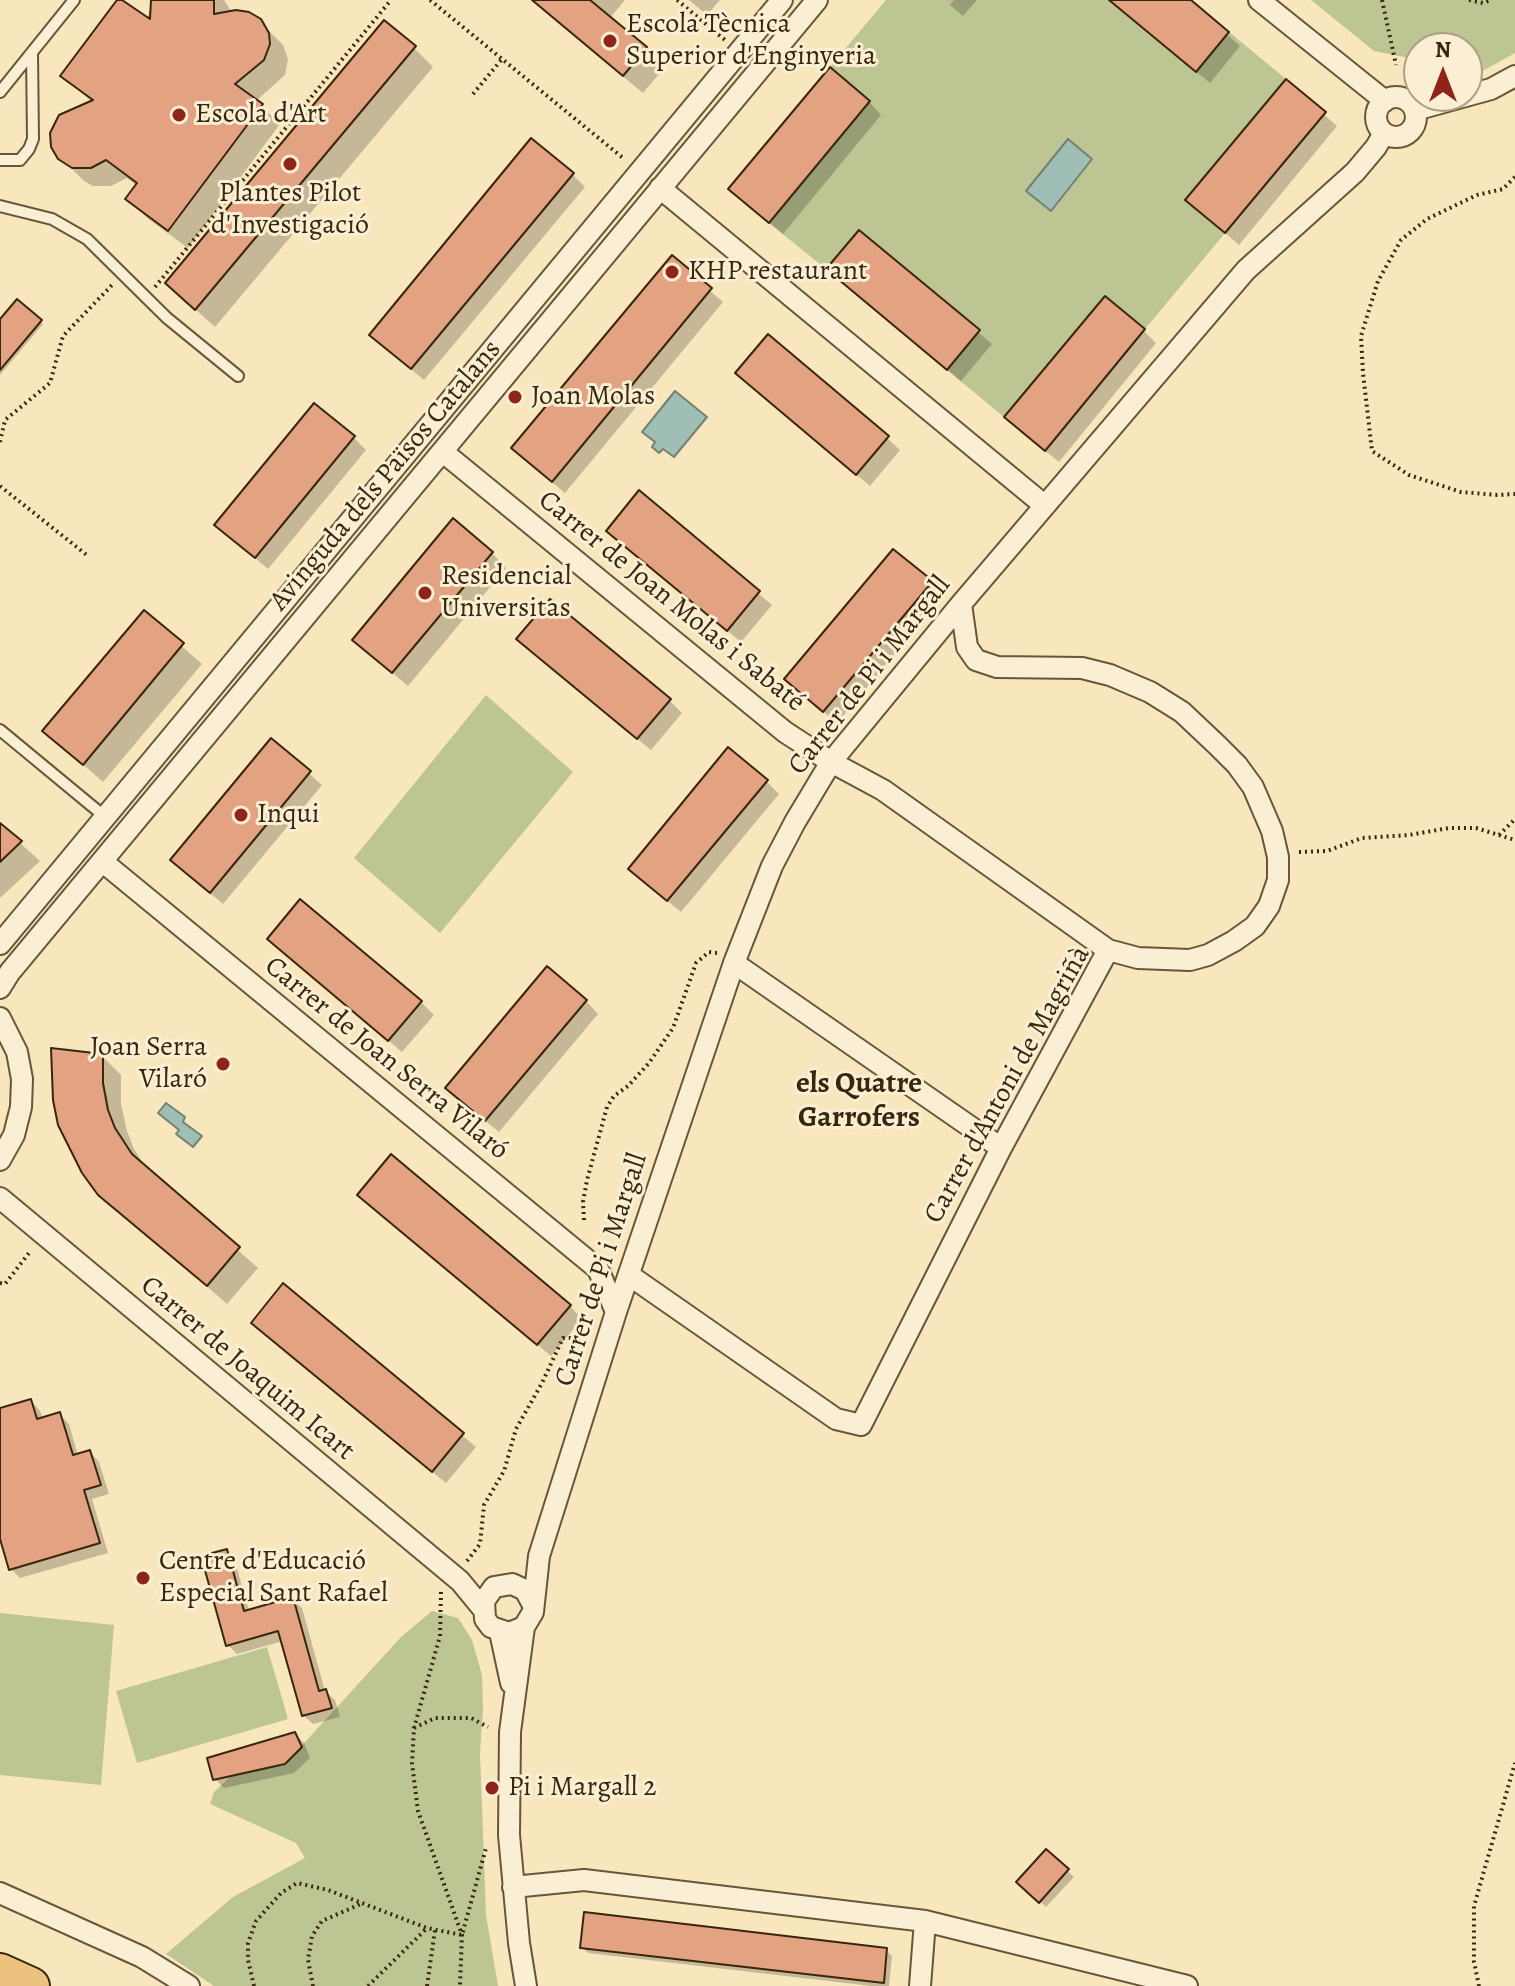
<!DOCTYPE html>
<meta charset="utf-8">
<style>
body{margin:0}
#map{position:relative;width:1515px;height:1986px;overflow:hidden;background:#f8e6bd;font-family:Alegreya,serif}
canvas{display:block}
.north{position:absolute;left:1403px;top:32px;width:80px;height:80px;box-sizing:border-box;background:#faefd4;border:2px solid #ac9f84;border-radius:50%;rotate:0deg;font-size:22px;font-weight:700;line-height:32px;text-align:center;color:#38260d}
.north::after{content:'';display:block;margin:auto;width:28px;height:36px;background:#8f2418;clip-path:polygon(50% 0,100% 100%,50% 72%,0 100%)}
</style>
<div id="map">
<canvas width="1515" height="1986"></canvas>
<div class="north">N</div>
</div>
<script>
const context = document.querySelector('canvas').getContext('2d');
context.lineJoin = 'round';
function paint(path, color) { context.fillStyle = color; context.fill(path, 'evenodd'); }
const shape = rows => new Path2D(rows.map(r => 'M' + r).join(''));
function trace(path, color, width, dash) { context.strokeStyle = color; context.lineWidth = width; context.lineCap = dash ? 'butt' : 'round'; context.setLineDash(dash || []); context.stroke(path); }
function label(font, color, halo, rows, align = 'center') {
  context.font = font + ' Alegreya,serif'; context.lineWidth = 6; context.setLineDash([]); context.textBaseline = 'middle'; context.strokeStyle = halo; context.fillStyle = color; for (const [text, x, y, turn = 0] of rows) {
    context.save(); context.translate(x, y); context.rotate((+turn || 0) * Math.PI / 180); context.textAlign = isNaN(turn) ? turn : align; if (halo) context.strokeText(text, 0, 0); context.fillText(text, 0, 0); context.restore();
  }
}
paint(shape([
 [886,0,944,0,950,5,954,0,1109,0,1196,71,1229,32,1286,79,1185,200,1225,233,1145,329,1105,296,1004,417,947,370,980,330,860,230,826,269,769,223,870,101,830,67],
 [1311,0,1515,0,1515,53,1479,73,1467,71,1467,48,1419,48,1419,60,1374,51],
 [486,695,573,772,440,933,354,858],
 [432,1611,458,1618,472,1640,482,1675,483,1708,480,1753,486,1915,498,1986,214,1986,166,1954,233,1897,305,1858,296,1843,210,1804,214,1792,231,1776,285,1764,402,1636],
 [0,1613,114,1625,101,1785,0,1775],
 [267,1647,288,1719,137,1763,116,1691]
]), '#bdc592');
const water = shape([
 [1068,139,1092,159,1051,211,1026,191,1068,139],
 [675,391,707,417,674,457,663,449,659,453,652,447,655,442,642,432,675,391],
 [166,1103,185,1117,183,1122,202,1136,193,1147,176,1134,179,1130,158,1113,166,1103]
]);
paint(water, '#9ebeb6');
trace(water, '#758172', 2);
paint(shape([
 [152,0,224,0,231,11,263,25,283,45,288,59,285,75,256,101,280,124,188,248,147,218,128,199,137,186,127,178,111,186,93,186,84,181,56,153,92,102,63,76,147,20],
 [531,0,625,0,609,19,664,68,643,93],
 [689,0,720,0,707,15],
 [944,0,977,0,963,16],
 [1109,0,1188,0,1240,46,1210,83],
 [414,48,433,67,215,327,186,301],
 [1286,81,1337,126,1239,245,1187,200],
 [869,102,881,115,783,234,744,201],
 [572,174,585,187,424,380,384,347],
 [859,233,992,344,961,381,841,281],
 [672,258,723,302,565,493,527,461],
 [17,302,43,324,0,375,0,322],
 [1144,331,1156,343,1059,462,1019,430],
 [751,385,887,438,900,450,870,486],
 [353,437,366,450,268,569,230,537],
 [639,493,772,605,741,642,621,543],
 [492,553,506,568,408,686,370,654],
 [931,583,944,595,837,723,799,691],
 [144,613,202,664,103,782,45,731],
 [531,652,669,700,682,713,651,750],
 [272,741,322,785,223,904,185,872],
 [766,781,779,794,681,912,643,881],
 [0,825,40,861,0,898],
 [269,939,421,1002,434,1015,402,1052],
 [586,1001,598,1014,499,1132,460,1100],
 [102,1056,121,1075,121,1104,127,1131,134,1149,147,1169,258,1268,227,1304,100,1193],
 [372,1207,570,1306,582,1319,551,1356],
 [284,1286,476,1447,446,1483,266,1335],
 [31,1401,40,1411,43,1420,60,1415,69,1424,78,1456,90,1452,99,1462,109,1494,92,1499,108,1553,20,1578,11,1569,0,1531,0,1410],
 [226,1552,235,1561,249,1611,292,1599,302,1608,325,1691,335,1700,340,1717,313,1724,303,1715,283,1641,237,1654,228,1645],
 [295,1734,304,1743,310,1758,294,1773,224,1788,215,1779],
 [1046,1851,1074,1877,1046,1907,1019,1882],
 [582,1947,886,1950,892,1956,889,1986,871,1986,588,1953]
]), '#0003');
const building = shape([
 [117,0,122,0,150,19,151,0,214,0,214,14,236,10,249,12,261,19,269,33,270,44,264,60,235,84,263,104,168,231,125,199,137,183,106,160,91,168,72,168,58,159,51,147,50,133,59,115,93,100,60,76,117,0],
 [532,0,590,0,647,47,623,76,532,0],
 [1109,0,1191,0,1229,32,1196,72,1109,0],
 [384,20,416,46,195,310,165,283,384,20],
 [830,67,870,101,769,223,728,189,830,67],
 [1286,79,1326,112,1225,233,1185,200,1286,79],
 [531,138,574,173,411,369,369,335,531,138],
 [859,230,980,330,947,370,826,269,859,230],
 [672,255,712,288,552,482,511,448,672,255],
 [1105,296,1145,329,1045,451,1004,417,1105,296],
 [17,299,42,320,0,370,0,319,17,299],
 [768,334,889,436,856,475,735,373,768,334],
 [314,403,355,436,255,558,214,525,314,403],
 [639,490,760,591,727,631,606,531,639,490],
 [453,518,493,552,392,673,352,640,453,518],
 [893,549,933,581,823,712,784,679,893,549],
 [550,599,671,699,637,739,516,639,550,599],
 [144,610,184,643,83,765,42,731,144,610],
 [271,738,311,771,210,893,170,860,271,738],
 [728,747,768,780,667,901,628,869,728,747],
 [0,823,22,841,0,862,0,823],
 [300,899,422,1001,388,1041,267,939,300,899],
 [547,966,587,1000,485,1121,445,1088,547,966],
 [51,1048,103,1054,103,1083,108,1110,115,1128,132,1154,240,1247,207,1286,98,1195,82,1173,58,1125,53,1100,51,1048],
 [391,1154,571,1305,537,1345,357,1195,391,1154],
 [283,1283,464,1433,432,1472,251,1323,283,1283],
 [31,1399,37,1419,60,1412,73,1455,90,1450,101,1485,84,1490,100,1543,9,1570,0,1539,0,1408,31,1399],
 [227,1549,244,1611,293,1597,319,1691,326,1689,332,1708,302,1716,278,1631,226,1646,201,1556,227,1549],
 [295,1732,302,1747,285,1764,213,1780,207,1758,295,1732],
 [1046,1849,1069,1869,1039,1903,1016,1882,1046,1849],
 [584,1912,887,1948,884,1983,580,1948,584,1912]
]);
paint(building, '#e3a382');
trace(building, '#38260d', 2);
const service = shape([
 [0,92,74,0],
 [0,160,20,160,29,149,33,139,32,53],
 [0,206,52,219,87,239,167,318,238,376],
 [0,730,104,816]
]);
const minor = shape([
 [1259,0,1385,101],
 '1376 117a20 20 0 1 1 40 0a20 20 0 1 1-40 0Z',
 [1415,110,1491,89,1515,76],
 [660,188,1044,505],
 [443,452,785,732,831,762,883,790,1108,950],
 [103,862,598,1269,616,1312],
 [0,944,782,0],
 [734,963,1001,1148],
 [0,988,10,972,817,0],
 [0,1018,17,1052,22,1079,21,1107,14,1135,0,1160],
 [0,1198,460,1581,483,1609],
 [629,1275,836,1419,861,1425,1001,1148,1108,950,1138,958,1190,960,1208,955,1234,941,1255,926,1269,906,1278,880,1278,857,1272,831,1253,787,1237,765,1217,745,1182,712,1150,692,1110,675,1082,668,997,667,976,660,967,647,961,604],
 [524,1627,509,1633,491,1627,485,1619,484,1601,494,1587,512,1584,525,1590,532,1603],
 [500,1632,511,1683],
 [513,1887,584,1880,925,1921,1187,1986],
 [0,1893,142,1957,189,1986],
 [526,1986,519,1943,509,1835,510,1732,524,1627,533,1612,539,1556,616,1312,734,963,772,866,795,822,831,762,961,604,1246,270,1355,172,1376,147,1384,133],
 [920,1986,925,1921]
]);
const motorway = shape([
 [0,1972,31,1986]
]);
trace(service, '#685639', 14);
trace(minor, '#685639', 24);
trace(motorway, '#38260d', 40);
trace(shape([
 [430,0,623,158],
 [677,0,725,40],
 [1382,0,1396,65],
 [1469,0,1483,3,1490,0],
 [473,94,502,59],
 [1515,177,1503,189,1477,195,1427,219,1401,240,1378,281,1361,336,1363,373,1372,451,1409,475,1461,492,1497,495,1515,494],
 [155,287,391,0],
 [0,442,5,420,50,383,63,336,113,284],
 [0,486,88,556],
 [1499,835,1515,819],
 [1299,852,1327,851,1362,838,1409,835,1449,828,1476,828,1515,840],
 [584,1220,583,1202,587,1180,607,1107,614,1096,628,1086,649,1063,673,1028,696,963,709,952,717,953],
 [0,1283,5,1284,29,1253],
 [467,1561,480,1544,484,1505,504,1471,516,1429,542,1383,563,1338,581,1338],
 [441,1592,440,1636,414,1728,412,1763,418,1811,462,1935,460,1986],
 [414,1728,435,1718,471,1718,488,1727],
 [254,1986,248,1960,248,1943,256,1921,281,1893,297,1883,328,1890,427,1928,462,1935,486,1848],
 [313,1986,308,1960,312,1936,322,1921,363,1903],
 [368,1986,426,1929],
 [427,1986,435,1930],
 [1479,1986,1474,1962,1474,1906,1515,1763]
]), '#38260d', 4, [2, 4]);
trace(service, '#faefd4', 10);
trace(minor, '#faefd4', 20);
trace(motorway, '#ecc37e', 36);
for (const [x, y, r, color] of [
 [610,41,8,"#8f2418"],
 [179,115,8,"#8f2418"],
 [290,164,8,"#8f2418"],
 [672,272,8,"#8f2418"],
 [515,397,8,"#8f2418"],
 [425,593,8,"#8f2418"],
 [241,815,8,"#8f2418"],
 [223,1064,8,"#8f2418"],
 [143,1578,8,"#8f2418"],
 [492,1788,8,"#8f2418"]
]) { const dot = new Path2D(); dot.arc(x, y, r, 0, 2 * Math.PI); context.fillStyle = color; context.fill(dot); trace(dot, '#faefd4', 3); }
label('28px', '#38260d', '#faefd4', [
 ["Escola Tècnica",626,25],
 ["Superior d'Enginyeria",626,57],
 ["Escola d'Art",195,115],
 ["Plantes Pilot",290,194,"center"],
 ["d'Investigació",290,226,"center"],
 ["KHP restaurant",688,272],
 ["Joan Molas",531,397],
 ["Residencial",441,577],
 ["Universitas",441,609],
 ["Inqui",257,815],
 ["Joan Serra",207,1048,"right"],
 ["Vilaró",207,1080,"right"],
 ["Centre d'Educació",159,1562],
 ["Especial Sant Rafael",159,1594],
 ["Pi i Margall 2",508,1788]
], 'left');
label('28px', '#38260d', '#faefd4', [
 ["Avinguda dels Països Catalans",386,476,-50],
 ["Carrer de Joan Molas i Sabaté",671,602,39],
 ["Carrer de Pi i Margall",870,676,-52],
 ["Carrer de Joan Serra Vilaró",386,1059,39],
 ["Carrer d'Antoni de Magriñà",1008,1085,-61],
 ["Carrer de Pi i Margall",602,1270,-72],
 ["Carrer de Joaquim Icart",247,1369,40]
]);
label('bold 30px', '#38260d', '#faefd4', [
 ["els Quatre",859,1085],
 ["Garrofers",859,1119]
]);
</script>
